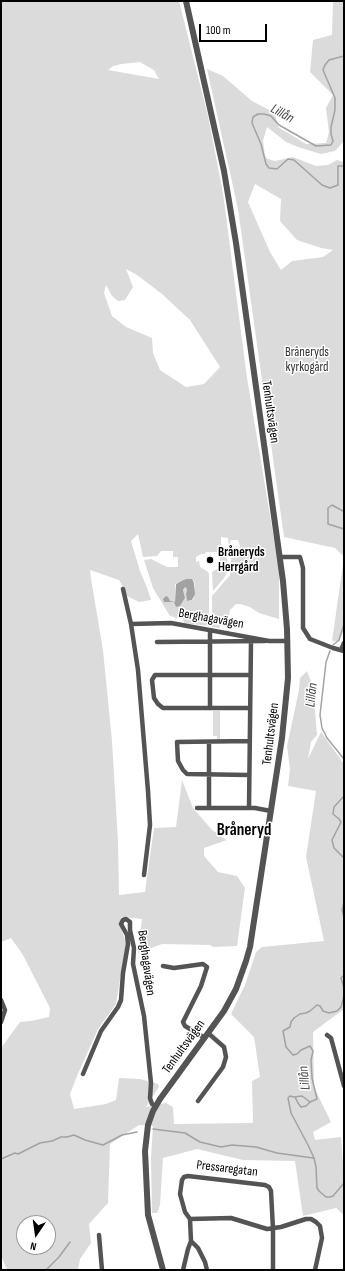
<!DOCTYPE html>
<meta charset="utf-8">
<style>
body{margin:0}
#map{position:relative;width:345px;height:1271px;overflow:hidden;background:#fff;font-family:"Sofia Sans Condensed",sans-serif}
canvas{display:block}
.frame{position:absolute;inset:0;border:2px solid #000;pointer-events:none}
.north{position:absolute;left:16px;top:1215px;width:40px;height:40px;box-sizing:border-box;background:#fff;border:1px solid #999;border-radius:50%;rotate:193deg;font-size:11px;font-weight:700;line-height:16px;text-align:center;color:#000}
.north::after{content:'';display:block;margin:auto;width:14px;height:18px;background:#000;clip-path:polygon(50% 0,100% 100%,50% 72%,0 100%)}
.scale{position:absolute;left:199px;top:24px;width:68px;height:18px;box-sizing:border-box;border:2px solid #000;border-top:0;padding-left:5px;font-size:12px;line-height:14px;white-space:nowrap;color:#000;-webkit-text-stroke:3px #fff;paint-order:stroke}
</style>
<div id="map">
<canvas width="345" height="1271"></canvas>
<div class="frame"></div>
<div class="north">N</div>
<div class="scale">100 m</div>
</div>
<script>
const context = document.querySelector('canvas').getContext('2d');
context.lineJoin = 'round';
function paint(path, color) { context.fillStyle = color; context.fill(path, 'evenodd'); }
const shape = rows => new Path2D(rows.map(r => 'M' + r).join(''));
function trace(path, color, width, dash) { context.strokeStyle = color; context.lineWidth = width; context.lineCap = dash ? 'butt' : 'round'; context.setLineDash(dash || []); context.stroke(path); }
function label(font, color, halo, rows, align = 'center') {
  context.font = font + ' "Sofia Sans Condensed",sans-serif'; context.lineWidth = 3; context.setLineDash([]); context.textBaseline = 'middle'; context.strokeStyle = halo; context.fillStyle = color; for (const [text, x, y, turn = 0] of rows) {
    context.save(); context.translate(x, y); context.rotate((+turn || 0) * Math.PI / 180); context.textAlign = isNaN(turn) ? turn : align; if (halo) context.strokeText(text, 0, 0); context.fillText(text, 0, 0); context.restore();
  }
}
paint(shape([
 [1,1,179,1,208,116,223,193,247,378,279,569,279,619,259,613,250,607,240,604,236,604,230,610,229,616,223,621,220,622,220,628,212,627,212,596,230,575,231,559,234,554,238,553,240,546,238,540,231,540,229,546,228,538,221,537,221,552,206,552,205,554,201,554,196,557,196,562,199,561,200,567,207,571,209,574,209,626,184,623,183,619,180,617,178,617,176,619,174,617,170,616,153,588,144,560,151,559,167,567,178,567,178,557,173,557,173,551,161,551,157,556,143,557,138,534,131,541,140,571,148,590,151,600,139,602,127,596,123,587,119,580,90,570,91,579,103,650,112,741,118,842,119,895,145,892,154,828,176,827,182,780,193,808,212,830,227,840,204,848,204,856,218,872,237,876,245,888,237,946,213,947,210,945,162,944,138,953,142,919,121,917,121,928,126,943,116,1004,98,1029,77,1076,70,1094,74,1109,106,1104,116,1100,119,1078,140,1079,158,1084,159,1087,146,1107,166,1103,173,1107,174,1124,253,1123,252,1081,260,1077,254,1037,231,1014,245,985,256,952,262,947,324,941,306,857,316,791,288,786,290,769,287,746,299,690,300,678,307,671,313,687,317,735,311,742,308,759,321,732,344,764,344,1009,313,1032,314,1087,331,1122,313,1132,315,1140,341,1137,344,1177,344,1215,336,1208,303,1216,295,1161,243,1160,197,1149,163,1158,160,1205,157,1213,152,1213,151,1157,153,1126,139,1125,110,1144,108,1203,89,1224,91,1243,80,1259,78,1270,7,1270,1,1255,1,1048,20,1022,31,1021,49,1017,50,1008,23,955,11,938,1,942],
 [140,62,154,70,159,79,108,70,113,66,122,64],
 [126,269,137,275,162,294,190,320,220,367,204,384,186,387,160,370,153,353,152,338,126,327,112,316,104,293,106,285,112,296,118,301,125,300,133,287],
 [186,579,187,579,194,581,195,585,194,597,193,600,187,601,186,594,187,589,186,587,184,588,183,591,185,598,180,606,176,607,175,604,175,584,180,581],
 [24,1223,48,1223,48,1247,24,1247],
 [333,1,344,1,344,141,335,151,321,154,298,147,286,142,267,127,263,141,265,156,268,159,275,161,293,157,316,166,328,165,337,160,344,162,344,557,335,548,284,537,238,209,207,69,223,76,252,101,275,113,278,127,306,144,326,143,329,132,326,108,333,95,310,72,313,40,332,35],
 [255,184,281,199,280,221,297,240,321,248,333,250,323,257,292,261,281,270,270,252,248,202],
 [220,556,227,557,228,571,224,578,213,591,212,572,220,567],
 [344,557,344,630,339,642,332,641],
 [213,711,220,711,220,740,217,740,217,736,213,736]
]), '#dbdbdb');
paint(shape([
 [186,579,192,579,194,583,195,594,192,600,187,601,186,594,187,589,185,587,183,590,185,598,180,606,176,607,174,602,164,602,163,599,166,596,168,597,170,601,175,602,176,584,181,581]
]), '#a2a2a2');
trace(shape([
 [344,56,329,60,325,65,323,70,335,98,335,110,331,127,331,134,333,141,331,145,316,146,279,125,271,116,264,114,258,114,253,117,252,123,261,144,266,164,269,168,277,169,288,159,294,160,322,185,330,188,338,185,338,166,344,166],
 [344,510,343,511,332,505,328,508,328,524,344,529],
 [333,645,339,640,344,624],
 [330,651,326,662,320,715,322,728,327,738,344,759],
 [344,796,334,807,333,814,339,819,341,822,332,840,334,848,344,858],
 [344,902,342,910,344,917],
 [344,975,341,978,344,988],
 [344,996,341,1007,337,1011,329,1013,323,1011,320,1006,317,1005,310,1011,306,1013,300,1014,294,1018,291,1022,290,1027,283,1031,286,1047,293,1055,297,1054,301,1050,310,1046,313,1051,311,1060,312,1078,317,1099,310,1102,302,1096,294,1097,290,1096,288,1098,291,1113,308,1145,314,1158,316,1167,317,1188,319,1191,326,1197,330,1197,333,1196,344,1183],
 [295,1097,298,1103,301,1107,306,1106,310,1102],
 [153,1129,185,1133,200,1142,221,1147,232,1145,256,1147,277,1153,313,1158],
 [1,1159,15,1153,18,1154,40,1143,52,1141,61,1137,67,1137,74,1135,85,1140,103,1145,122,1135,137,1132],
 [46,1270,59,1257,70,1242]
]), '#a2a2a2', 1.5);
trace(shape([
 [280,557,300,557,303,568,303,628,310,639,333,648,344,651],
 [123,589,131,624,138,670,148,791,150,825,144,875],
 [131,624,171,623,269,641,288,641],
 [157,642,265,641],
 [341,650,344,643],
 [250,675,155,675,152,680,154,698,158,704,163,708,250,708],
 [210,708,210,631],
 [249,775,187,774,183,770,178,761,177,742,250,741],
 [197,808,255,808,271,811],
 [209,808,209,742],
 [249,808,251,642],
 [163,966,174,968,203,964,207,967,201,986,183,1022,185,1026,205,1038],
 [1,1000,5,1010,1,1022],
 [327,1035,331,1038,344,1086],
 [83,1074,101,1031,118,1007,121,1000,123,973,128,944,127,935,121,924,123,920,126,919,130,922,130,930,134,948,133,964,144,1016,151,1083,150,1098,152,1104,156,1106],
 [198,1101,223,1067,226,1057,224,1047,208,1033],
 [190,1219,185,1212,180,1194,182,1180,184,1177,188,1176,265,1185,269,1187,271,1191,273,1229,273,1270],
 [190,1219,231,1218,267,1229,281,1227,306,1219,311,1219,316,1222,320,1226,322,1238,315,1270],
 [99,1235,102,1270],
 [191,1241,198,1248,205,1262,207,1270],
 [183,1270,188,1249,191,1241,190,1219]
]), '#545454', 4.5);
trace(shape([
 [163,1270,148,1215,145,1151,148,1125,153,1111,160,1099,224,1011,236,989,246,961,250,947,282,738,288,678,287,629,283,581,236,243,224,171,186,1]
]), '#545454', 6);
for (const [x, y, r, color] of [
 [210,560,4,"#000"]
]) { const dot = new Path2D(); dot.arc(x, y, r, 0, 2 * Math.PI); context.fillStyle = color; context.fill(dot); trace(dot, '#fff', 1.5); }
label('13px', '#323232', '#fff', [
 ["Bråneryds",307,353],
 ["kyrkogård",307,368]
]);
label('13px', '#000', '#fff', [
 ["Tenhultsvägen",270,412,82],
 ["Berghagavägen",211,619,10],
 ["Tenhultsvägen",271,734,-83],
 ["Berghagavägen",146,963,82],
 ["Tenhultsvägen",184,1047,-54],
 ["Pressaregatan",227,1169,7]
]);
label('bold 13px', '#000', '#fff', [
 ["Bråneryds",218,553],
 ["Herrgård",218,568]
], 'left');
label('italic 14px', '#434343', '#fff', [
 ["Lillån",282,114,29],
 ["Lillån",312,695,-84],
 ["Lillån",305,1078,-96]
]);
label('bold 17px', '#000', '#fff', [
 ["Bråneryd",244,831]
]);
</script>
